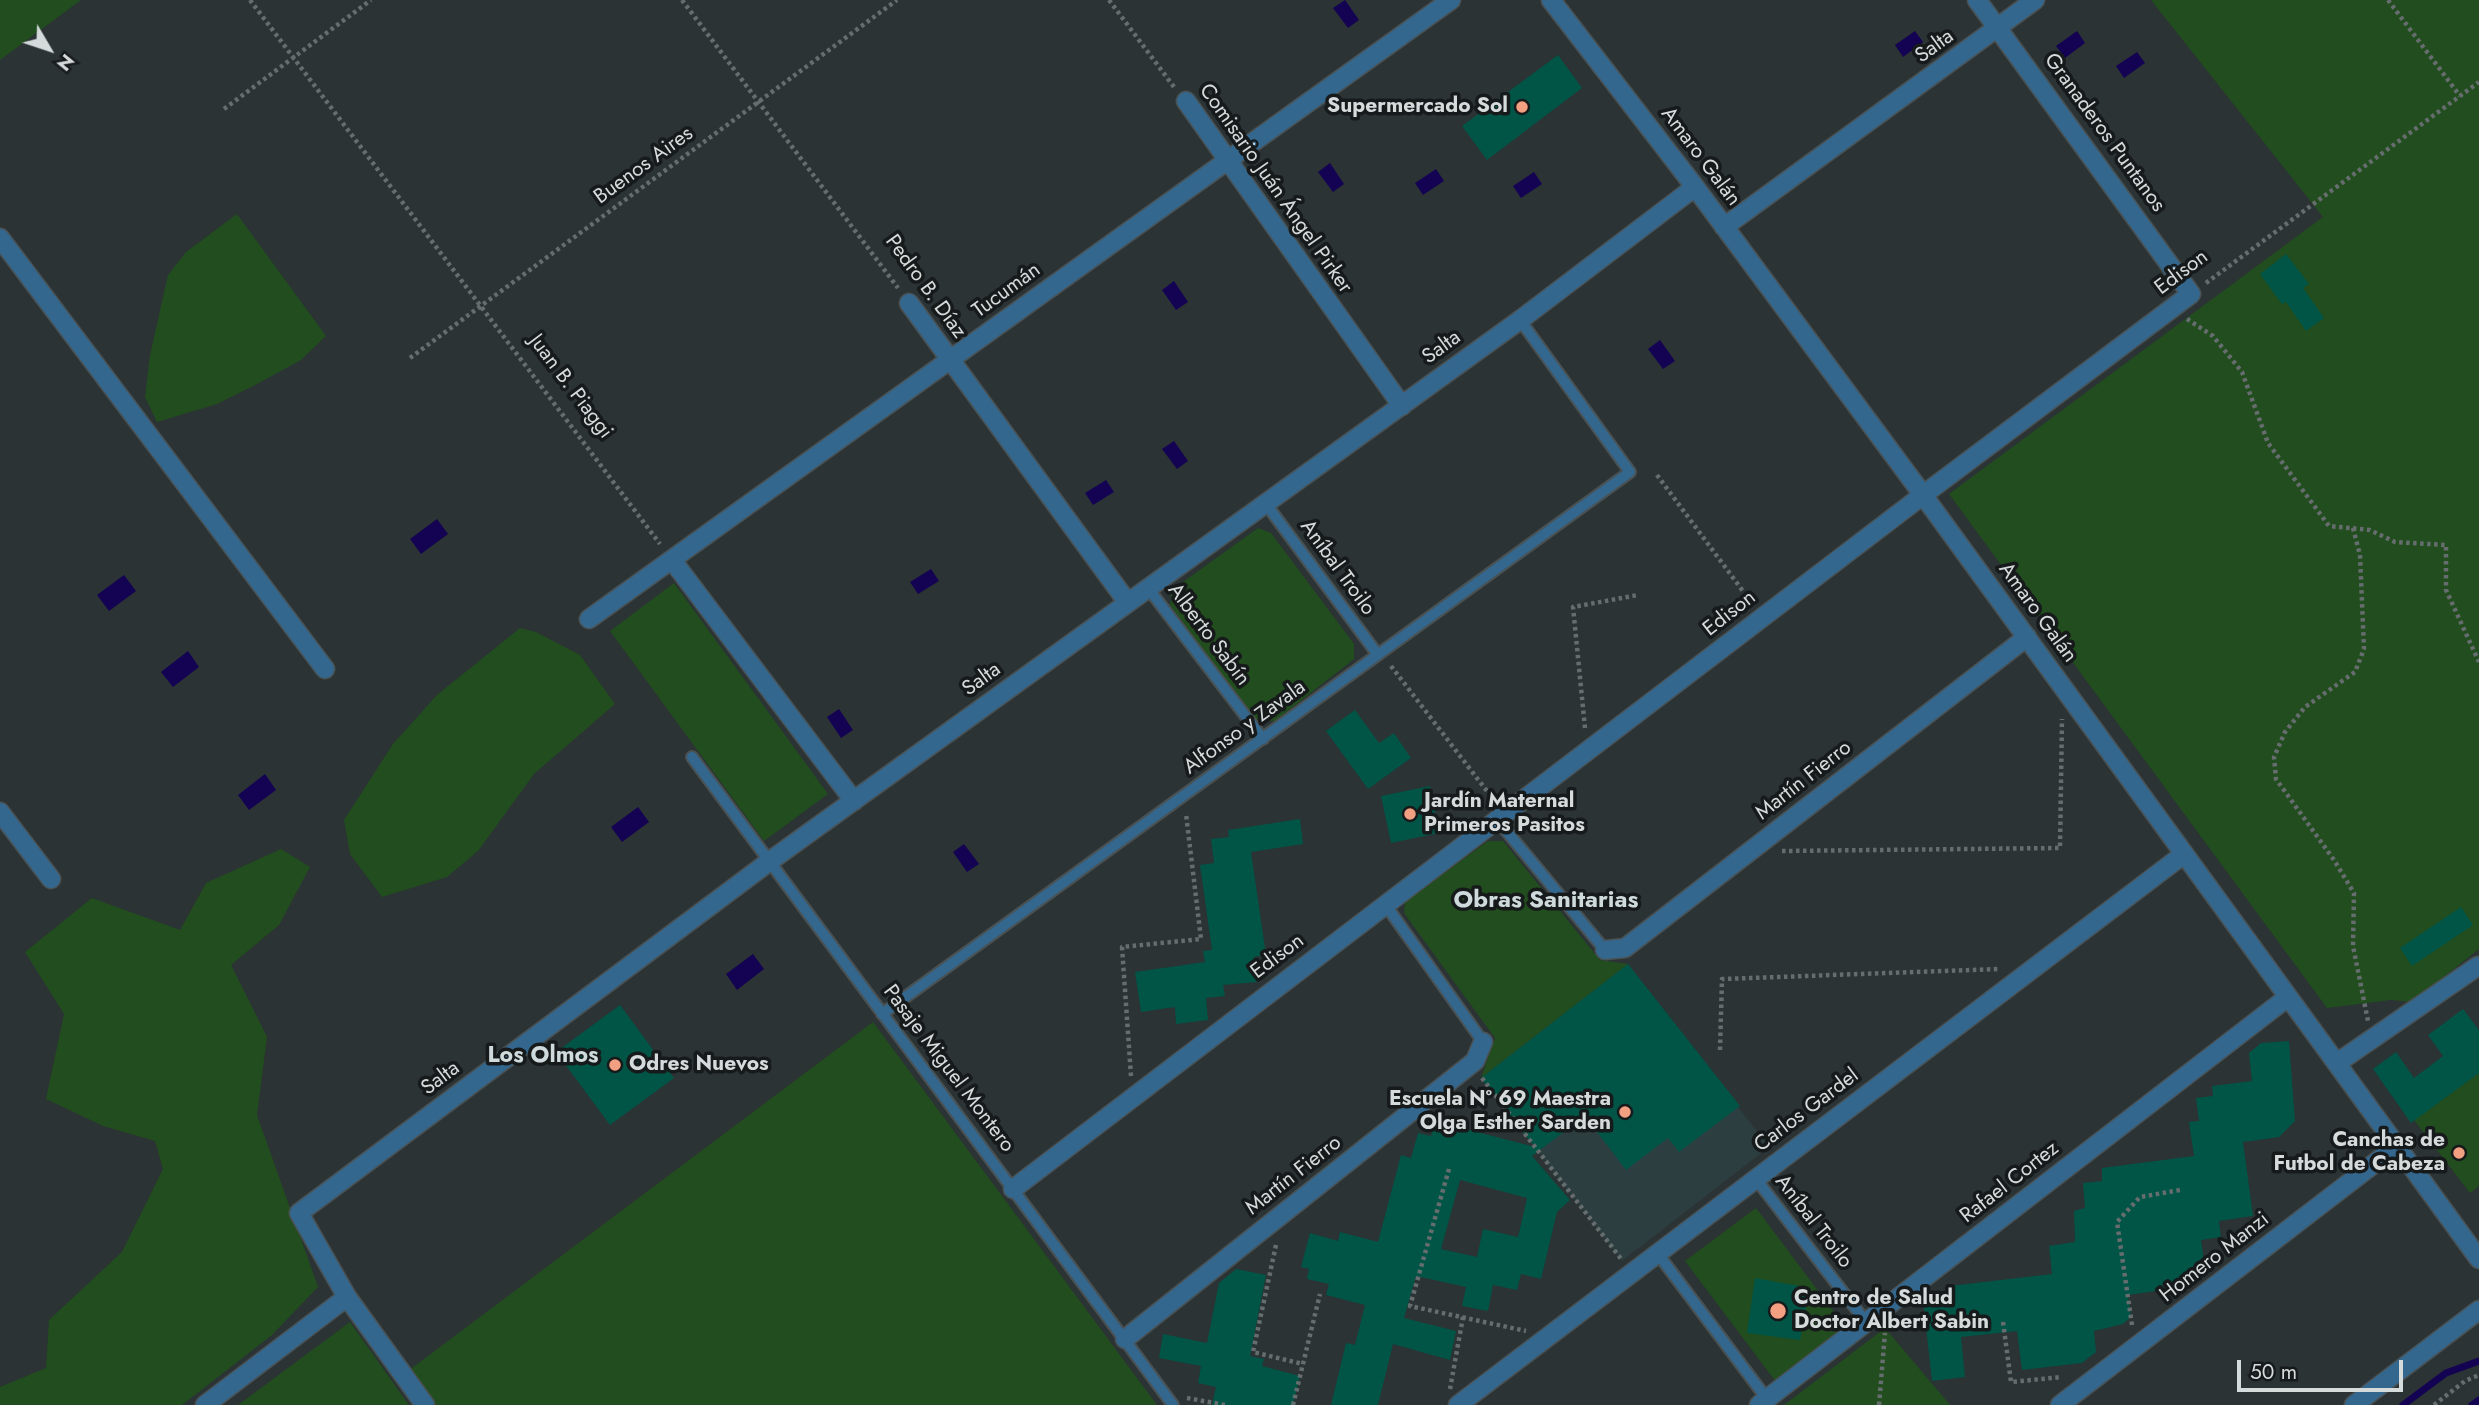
<!DOCTYPE html>
<meta charset="utf-8">
<style>
body{margin:0}
#map{position:relative;width:2479px;height:1405px;overflow:hidden;background:#2b3335;font-family:Jost,sans-serif}
canvas{display:block}
.north{position:absolute;left:14px;top:14px;width:70px;height:70px;-webkit-text-stroke:5px #171a1b;paint-order:stroke;rotate:129deg;font-size:19px;font-weight:700;line-height:28px;text-align:center;color:#d5dadb}
.north::after{content:'';display:block;margin:auto;width:24px;height:32px;background:#d5dadb;clip-path:polygon(50% 0,100% 100%,50% 72%,0 100%)}
.scale{position:absolute;left:2237px;top:1360px;width:166px;height:32px;box-sizing:border-box;border:4px solid #d5dadb;border-top:0;padding-left:9px;font-size:21px;line-height:24px;white-space:nowrap;color:#d5dadb;-webkit-text-stroke:5px #171a1b;paint-order:stroke}
</style>
<div id="map">
<canvas width="2479" height="1405"></canvas>
<div class="north">N</div>
<div class="scale">50 m</div>
</div>
<script>
const context = document.querySelector('canvas').getContext('2d');
context.lineJoin = 'round';
function paint(path, color) { context.fillStyle = color; context.fill(path, 'evenodd'); }
const shape = rows => new Path2D(rows.map(r => 'M' + r).join(''));
function trace(path, color, width, dash) { context.strokeStyle = color; context.lineWidth = width; context.lineCap = dash ? 'butt' : 'round'; context.setLineDash(dash || []); context.stroke(path); }
function label(font, color, halo, rows, align = 'center') {
  context.font = font + ' Jost,sans-serif'; context.lineWidth = 7; context.setLineDash([]); context.textBaseline = 'middle'; context.strokeStyle = halo; context.fillStyle = color; for (const [text, x, y, turn = 0] of rows) {
    context.save(); context.translate(x, y); context.rotate((+turn || 0) * Math.PI / 180); context.textAlign = isNaN(turn) ? turn : align; if (halo) context.strokeText(text, 0, 0); context.fillText(text, 0, 0); context.restore();
  }
}
paint(shape([
 [1628,964,1769,1147,1622,1261,1481,1078]
]), '#2d3e41');
paint(shape([
 [0,0,81,0,0,60],
 [2151,0,2479,0,2479,949,2412,1002,2391,1000,2327,1008,1949,494,2323,217],
 [237,214,326,336,301,360,257,384,217,404,157,422,145,397,150,355,168,275,186,252],
 [1258,528,1271,533,1354,644,1354,659,1275,721,1255,719,1170,605,1172,590],
 [674,583,828,794,764,841,610,631],
 [520,628,536,632,580,655,615,704,534,774,478,851,447,877,382,897,350,854,344,820,393,744,437,695],
 [1488,841,1503,841,1600,960,1628,964,1481,1078,1495,1038,1404,913,1405,902],
 [281,849,310,867,279,925,231,965,267,1037,257,1115,318,1287,272,1335,182,1405,0,1405,0,1387,46,1368,49,1320,122,1252,163,1169,155,1141,103,1126,46,1099,64,1014,25,952,92,898,180,930,206,883],
 [873,1022,1157,1405,432,1405,408,1371],
 [2479,1073,2479,1186,2470,1193,2414,1120],
 [1756,1208,1846,1328,1776,1382,1685,1261],
 [350,1322,409,1405,238,1405],
 [1885,1328,1950,1405,1784,1405]
]), '#224d1e');
paint(shape([
 [1345,0,1359,20,1348,28,1333,8],
 [1915,31,1923,42,1903,57,1895,45],
 [2077,31,2085,43,2065,58,2056,46],
 [2137,52,2145,63,2124,78,2116,66],
 [1330,163,1344,184,1333,192,1318,172],
 [1436,169,1444,181,1423,195,1415,183],
 [1534,172,1542,184,1521,198,1513,186],
 [1174,281,1188,302,1176,310,1162,290],
 [1660,340,1675,361,1663,369,1648,349],
 [1174,441,1188,461,1177,469,1162,449],
 [1106,480,1114,492,1093,505,1085,493],
 [437,519,448,534,421,554,410,539],
 [931,569,939,581,918,594,910,582],
 [124,575,136,591,109,611,97,595],
 [188,651,199,667,173,687,161,672],
 [839,709,853,730,841,738,827,717],
 [265,774,276,790,249,810,238,795],
 [638,807,649,822,622,842,611,827],
 [964,844,979,864,967,872,953,852],
 [753,954,764,969,737,990,726,974]
]), '#130352');
trace(shape([
 [2403,1405,2446,1373,2479,1361],
 [2472,1405,2479,1400]
]), '#130352', 7);
paint(shape([
 [1558,55,1582,88,1487,160,1462,126],
 [2286,254,2309,284,2303,288,2324,318,2306,331,2286,302,2282,304,2260,274],
 [1355,710,1379,743,1394,733,1411,758,1368,789,1326,731],
 [1430,786,1439,833,1391,843,1381,796],
 [1300,819,1303,844,1251,852,1266,955,1254,957,1257,982,1223,985,1225,996,1206,998,1208,1020,1176,1024,1175,1007,1141,1012,1135,972,1205,962,1203,951,1212,950,1200,865,1214,863,1211,839,1229,837,1228,830],
 [2461,907,2473,925,2412,966,2400,948],
 [1628,964,1740,1106,1679,1152,1668,1138,1626,1170,1585,1116,1532,1156,1570,1200,1557,1212,1541,1279,1521,1274,1517,1290,1493,1285,1488,1311,1462,1306,1466,1287,1416,1276,1404,1318,1456,1331,1450,1360,1393,1344,1378,1405,1331,1405,1346,1343,1355,1345,1365,1305,1326,1295,1329,1284,1307,1279,1309,1269,1301,1267,1310,1233,1338,1241,1340,1232,1378,1242,1401,1155,1411,1158,1418,1133,1431,1136,1435,1121,1535,1147,1481,1078],
 [1460,1180,1527,1198,1518,1237,1483,1229,1477,1257,1441,1249],
 [620,1005,674,1078,610,1125,556,1052],
 [2463,1009,2479,1030,2479,1073,2411,1123,2373,1069,2396,1052,2414,1078,2443,1056,2428,1035],
 [2289,1041,2295,1121,2279,1137,2243,1142,2253,1216,2219,1221,2221,1237,2201,1240,2205,1269,2185,1271,2186,1280,2162,1284,2163,1290,2128,1295,2131,1317,2123,1324,2094,1331,2096,1352,2082,1363,2022,1370,2017,1331,1961,1337,1965,1377,1932,1381,1923,1300,1952,1297,1950,1286,2052,1274,2049,1246,2075,1242,2074,1211,2085,1208,2083,1183,2102,1181,2102,1168,2194,1156,2189,1122,2199,1121,2196,1098,2213,1096,2212,1086,2252,1081,2249,1053,2261,1043],
 [1236,1269,1266,1275,1250,1356,1264,1359,1262,1366,1300,1376,1293,1405,1212,1405,1216,1387,1198,1383,1201,1366,1159,1358,1163,1334,1207,1343,1219,1283],
 [1755,1278,1810,1288,1800,1340,1747,1333]
]), '#005546');
const service = shape([
 [1266,504,1378,655],
 [1148,588,1263,739],
 [692,757,1173,1405],
 [1498,821,1605,950],
 [1385,904,1483,1042],
 [882,1014,1630,472,1520,320],
 [1756,1179,1866,1322],
 [1658,1254,1767,1399]
]);
const minor = shape([
 [1551,0,1695,187,1923,495,2479,1259],
 [1186,101,1402,406],
 [1724,227,2035,0],
 [0,238,325,669],
 [909,303,1128,603],
 [672,560,854,801],
 [589,619,1451,0],
 [0,812,51,879],
 [1605,950,1625,948,2027,637],
 [2337,1063,2478,966],
 [1013,1189,1923,495,2191,294,1977,0],
 [1125,1339,1475,1061,1483,1042],
 [205,1405,347,1297],
 [425,1405,347,1297,299,1213,770,861,1520,320,1695,187],
 [1458,1405,2184,854],
 [1759,1405,2288,997],
 [2060,1405,2397,1146],
 [2354,1405,2479,1310]
]);
trace(service, '#4a5153', 14);
trace(minor, '#4a5153', 21);
trace(shape([
 [250,0,660,544],
 [682,0,898,288],
 [1109,0,1174,87],
 [2388,0,2460,96],
 [224,109,371,0],
 [2206,283,2479,82],
 [2187,319,2213,336,2242,372,2268,443,2329,526,2370,530,2395,542,2446,545,2446,590,2479,662],
 [410,358,897,0],
 [1657,475,1751,602],
 [2353,528,2360,555,2364,649,2355,672,2305,707,2285,732,2274,757,2276,779,2334,860,2354,893,2353,946,2368,1021],
 [1391,666,1493,799],
 [1585,728,1573,607,1638,595],
 [1782,851,2060,848,2062,719],
 [1720,1050,1722,979,1999,969],
 [1131,1076,1122,947,1201,939,1186,814],
 [1482,1078,1622,1260],
 [1449,1169,1410,1306,1526,1331],
 [1276,1245,1253,1352,1303,1364],
 [2003,1322,2011,1382,2062,1377],
 [2132,1325,2117,1222,2140,1197,2180,1190],
 [1450,1389,1463,1317],
 [1187,1398,1225,1405],
 [1293,1405,1320,1294],
 [1879,1405,1885,1333],
 [2434,1405,2465,1381,2479,1375]
]), '#666d6e', 4.5, [3.5, 3.5]);
trace(service, '#33678e', 10);
trace(minor, '#33678e', 18);
for (const [x, y, r, color] of [
 [1522,107,7,"#f39f82"],
 [1410,814,7,"#f39f82"],
 [615,1065,7,"#f39f82"],
 [1625,1112,7,"#f39f82"],
 [2459,1153,7,"#f39f82"],
 [1778,1311,9,"#f39f82"]
]) { const dot = new Path2D(); dot.arc(x, y, r, 0, 2 * Math.PI); context.fillStyle = color; context.fill(dot); trace(dot, '#171a1b', 2.5); }
label('21px', '#d5dadb', '#171a1b', [
 ["Salta",1935,47,-36],
 ["Granaderos Puntanos",2104,133,54],
 ["Amaro Galán",1700,157,53],
 ["Buenos Aires",644,166,-36],
 ["Comisario Juán Ángel Pirker",1275,189,55],
 ["Edison",2182,273,-37],
 ["Pedro B. Díaz",925,287,54],
 ["Tucumán",1007,291,-36],
 ["Salta",1442,348,-36],
 ["Juan B. Piaggi",570,387,53],
 ["Aníbal Troilo",1337,568,54],
 ["Amaro Galán",2037,613,54],
 ["Edison",1730,614,-38],
 ["Alberto Sabín",1208,635,53],
 ["Salta",982,680,-36],
 ["Alfonso y Zavala",1245,728,-36],
 ["Martín Fierro",1804,781,-38],
 ["Edison",1278,957,-37],
 ["Pasaje Miguel Montero",948,1069,53],
 ["Salta",441,1079,-37],
 ["Carlos Gardel",1807,1111,-37],
 ["Martín Fierro",1294,1176,-38],
 ["Rafael Cortez",2010,1183,-38],
 ["Aníbal Troilo",1813,1222,52],
 ["Homero Manzi",2215,1258,-38]
]);
label('bold 21px', '#d5dadb', '#171a1b', [
 ["Supermercado Sol",1508,107],
 ["Jardín Maternal",1424,802,"left"],
 ["Primeros Pasitos",1424,826,"left"],
 ["Odres Nuevos",629,1065,"left"],
 ["Escuela N° 69 Maestra",1611,1100],
 ["Olga Esther Sarden",1611,1124],
 ["Canchas de",2445,1141],
 ["Futbol de Cabeza",2445,1165],
 ["Centro de Salud",1794,1299,"left"],
 ["Doctor Albert Sabin",1794,1323,"left"]
], 'right');
label('bold 23px', '#cfdadc', '#171a1b', [
 ["Los Olmos",543,1056]
]);
label('bold 24px', '#cfdadc', '#171a1b', [
 ["Obras Sanitarias",1546,901]
]);
</script>
